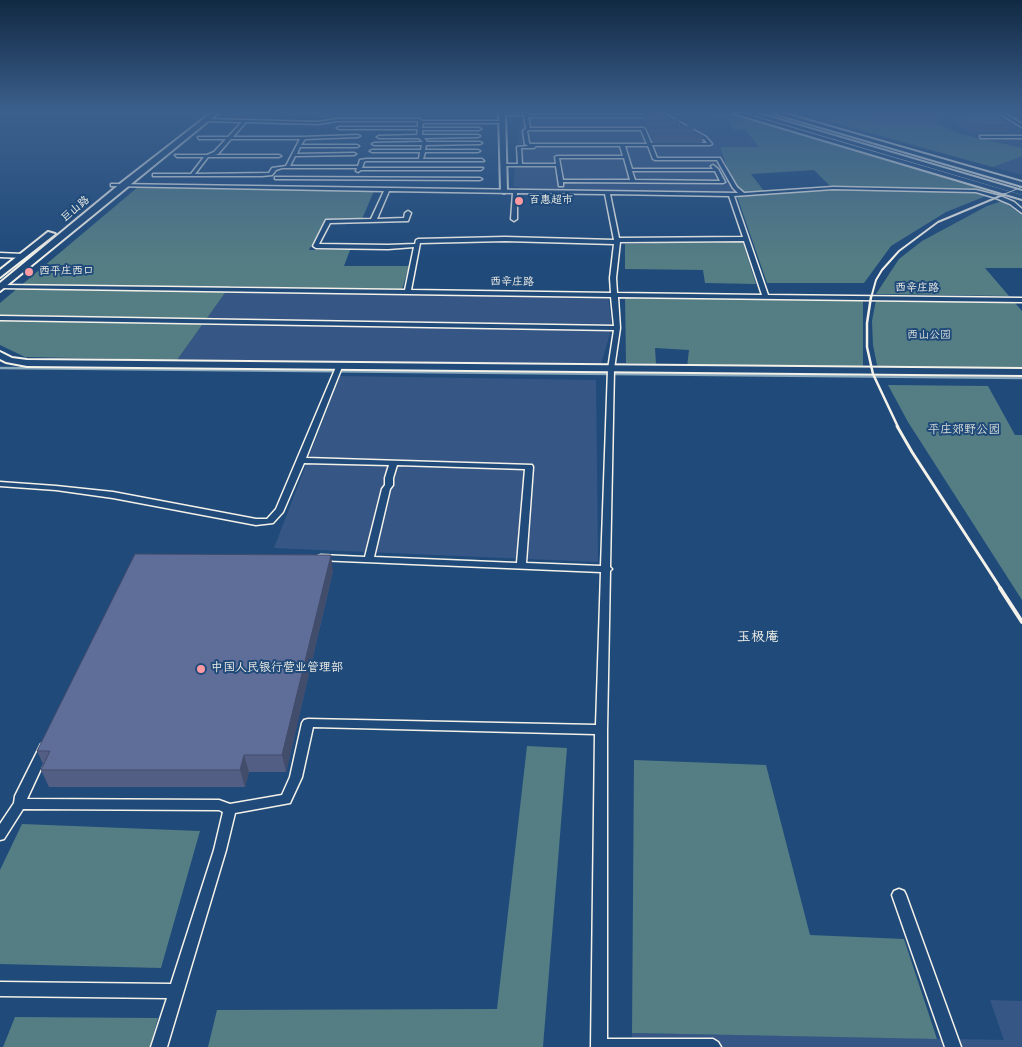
<!DOCTYPE html>
<meta charset="utf-8">
<style>
body{margin:0}
canvas{display:block;background:#1f4a7a}
</style>
<canvas width="1022" height="1047"></canvas>
<script>
const context = document.querySelector('canvas').getContext('2d');
context.lineJoin = 'round';
function paint(path, color) { context.fillStyle = color; context.fill(path, 'evenodd'); }
const shape = rows => new Path2D(rows.map(r => 'M' + r).join(''));
function trace(path, color, width, dash) { context.strokeStyle = color; context.lineWidth = width; context.lineCap = dash ? 'butt' : 'round'; context.setLineDash(dash || []); context.stroke(path); }
function label(font, color, halo, rows, align = 'center') {
  context.font = font + ' Kalam,"LXGW WenKai TC",sans-serif'; context.lineWidth = 4; context.setLineDash([]); context.textBaseline = 'middle'; context.strokeStyle = halo; context.fillStyle = color; for (const [text, x, y, turn = 0] of rows) {
    context.save(); context.translate(x, y); context.rotate((+turn || 0) * Math.PI / 180); context.textAlign = isNaN(turn) ? turn : align; if (halo) context.strokeText(text, 0, 0); context.fillText(text, 0, 0); context.restore();
  }
}
paint(shape([
 [521,113,705,113,708,116,729,120,745,130,759,147,720,148,735,192,524,189,513,186],
 [793,113,1022,113,1022,175,854,131],
 [226,292,608,296,612,327,601,364,177,360],
 [340,376,596,380,598,562,274,548],
 [990,1000,1022,1001,1022,1047,632,1047,632,1033,1004,1040]
]), '#365785');
paint(shape([
 [705,113,724,113,758,121,996,192,946,212,891,246,864,283,767,283,720,147,759,147,745,130,733,129,729,120,708,116],
 [814,170,831,187,764,191,751,174],
 [845,116,865,116,873,124,936,123,961,134,1022,148,1022,156,993,167,824,120],
 [138,187,374,191,362,219,325,219,309,250,350,250,344,266,409,266,402,290,230,286,177,360,25,357,0,345,0,303],
 [1002,201,1022,215,1022,268,985,268,1009,296,876,294,899,259,922,241,987,206],
 [742,240,756,284,705,283,703,270,625,269,625,244],
 [625,296,863,300,863,368,687,367,689,350,655,348,656,364,626,363],
 [876,300,1015,303,1022,311,1022,371,878,370,873,345,872,321],
 [888,385,988,386,1015,435,1022,435,1022,600,908,422],
 [527,746,567,748,543,1047,208,1047,217,1010,497,1009],
 [634,760,766,765,810,935,904,939,937,1039,632,1033],
 [22,824,200,831,161,968,0,964,0,870],
 [15,1017,158,1018,150,1047,3,1047]
]), '#547d84');
trace(shape([
 [0,368,1022,378]
]), '#89a8bb', 2.5);
const street = shape([
 [500,113,528,113,528,115,653,115,654,117,528,117,530,128,643,128,645,129,651,143,707,143,704,139,689,139,690,137,700,137,658,113,663,113,706,137,712,144,710,145,652,145,657,158,720,158,737,187,744,193,833,187,976,190,1000,196,1014,202,1022,209,1022,213,1010,204,996,198,976,192,833,189,734,196,768,295,1022,298,1022,302,618,297,620,328,614,369,610,567,612,569,610,571,607,730,607,1039,713,1039,718,1042,721,1047,591,1047,595,734,313,727,302,777,290,803,235,813,226,850,167,1047,151,1047,167,998,0,996,0,982,171,984,214,850,223,812,219,810,23,809,4,839,0,840,0,824,14,803,15,796,41,744,45,742,49,744,51,747,27,799,219,800,230,804,282,795,290,777,302,723,304,720,308,719,596,725,601,572,318,560,316,558,318,556,321,555,365,557,382,489,385,485,385,478,389,465,304,463,283,512,273,523,256,525,113,498,56,490,0,486,0,482,56,486,113,492,256,519,267,519,276,509,336,367,339,365,342,367,306,458,532,465,533,467,526,563,601,566,608,369,614,330,0,320,0,316,614,326,611,297,0,288,0,286,2,285,405,290,414,247,388,249,316,248,313,246,326,220,371,219,384,191,111,186,111,184,113,184,738,193,733,188,717,160,655,160,653,159,648,146,625,146,632,169,713,169,711,166,713,165,718,169,725,182,723,183,563,182,563,186,559,186,556,166,502,166,504,164,518,164,517,147,528,146,525,144,523,131,526,129,524,115,501,115,499,114,500,113],
 [529,130,641,130,647,144,530,144,529,143,527,131,529,130],
 [536,146,620,146,623,156,557,156,555,157,556,164,522,164,521,148,534,148,536,146],
 [559,158,624,158,630,180,563,180,559,158],
 [632,171,715,171,720,181,635,180,632,171],
 [389,191,513,193,511,219,514,221,517,219,517,193,605,194,614,240,505,237,418,239,416,240,415,244,388,245,319,244,330,223,408,221,411,213,408,211,405,213,404,218,377,219,389,191],
 [610,194,729,196,743,237,619,238,610,194],
 [505,241,614,244,610,278,611,293,411,290,420,243,505,241],
 [744,241,762,295,617,293,616,278,620,242,744,241],
 [397,465,525,469,517,563,374,557,390,489,393,485,393,478,397,465],
 [999,113,1004,113,1022,124,1022,127,999,113],
 [206,119,318,122,337,119,419,119,422,121,501,121,503,122,501,123,423,123,422,128,479,128,481,129,479,130,422,130,422,135,478,135,480,136,478,137,424,138,427,142,480,142,482,143,480,144,426,145,425,150,478,150,480,151,478,152,425,152,423,159,482,159,484,161,366,161,364,162,362,168,483,168,481,170,361,170,358,172,356,171,357,168,282,168,276,170,272,175,262,176,153,176,153,174,191,174,204,157,177,157,175,155,207,155,214,152,226,139,199,139,198,137,228,137,242,122,205,121,206,119],
 [337,121,418,121,418,127,339,127,337,128,339,129,418,129,417,135,379,136,377,137,379,138,419,138,423,142,374,143,372,144,374,145,422,145,421,150,372,150,370,151,372,152,420,152,419,159,366,159,360,160,358,166,290,166,295,156,354,155,356,154,354,153,297,154,300,147,357,147,359,146,357,145,301,145,305,139,358,137,360,136,358,135,303,137,233,137,246,122,318,124,337,121],
 [231,139,300,139,286,166,272,168,269,173,195,174,208,157,279,157,281,156,279,155,215,155,218,154,231,139],
 [980,136,1022,136,1022,138,981,138,980,136],
 [277,177,480,178,482,179,480,180,275,179,275,177,277,177],
 [0,253,23,254,26,256,23,258,0,257,0,253],
 [899,889,904,891,906,895,961,1047,945,1047,892,895,894,891,899,889]
]);
const secondary = shape([
 [499,113,505,113,507,191,504,193,501,191,499,113],
 [733,113,742,113,1022,195,1022,199,733,113],
 [773,113,782,113,1022,182,1022,186,773,113],
 [0,352,12,358,27,360,1022,369,1022,375,27,366,6,362,0,359,0,352]
]);
const primary = shape([
 [211,113,218,113,0,291,0,283,121,183,211,113],
 [746,113,756,113,1022,191,1022,195,746,113],
 [48,232,55,234,0,277,0,270,48,232]
]);
trace(street, '#f4f1e8', 3);
trace(secondary, '#f4f1e8', 4);
trace(primary, '#f4f1e8', 4);
paint(street, '#1f4a7a');
paint(secondary, '#1f4a7a');
paint(primary, '#1f4a7a');
trace(shape([
 [1002,195,1022,187]
]), '#f4f1e8', 1);
trace(shape([
 [871,298,876,280,882,270,899,251,938,222,1005,194]
]), '#f4f1e8', 2);
trace(shape([
 [871,297,867,323,867,347,873,374,898,427]
]), '#f4f1e8', 2.5);
trace(shape([
 [897,426,912,452,1001,589]
]), '#f4f1e8', 3);
trace(shape([
 [1000,588,1022,622]
]), '#f4f1e8', 4);
paint(shape([
 [318,113,338,113,336,117,318,118],
 [861,113,941,113,942,114,940,123,873,124],
 [955,113,994,113,1011,125,1009,132,969,131,953,120],
 [643,114,667,115,667,120,679,120,679,126,694,128,693,134,703,136,702,143,653,143,652,141,652,135,649,135,650,128,647,128,646,127,647,121,644,121,643,119],
 [333,571,286,772,249,772,245,787,49,787,41,770,43,764,37,751]
]), '#525e84');
paint(shape([
 [331,555,333,571,286,772,282,755],
 [244,755,249,772,245,787,240,770]
]), '#424c6b');
const building = shape([
 [874,113,941,113,942,114,875,114,874,113],
 [956,113,994,113,1011,125,971,124,956,113],
 [643,114,665,114,667,115,644,116,643,114],
 [647,120,679,120,648,121,647,120],
 [690,126,694,128,650,128,690,126],
 [652,134,700,134,703,136,654,136,652,134],
 [135,554,331,555,282,755,244,755,240,770,41,770,50,751,37,751,135,554]
]);
paint(building, '#5f6d99');
trace(building, '#424c6b', 1);
const sky = context.createLinearGradient(0, 0, 0, 260);
sky.addColorStop(0, '#112943');
sky.addColorStop(0.43, '#3c608d');
sky.addColorStop(1, '#3c608d00');
context.fillStyle = sky;
context.fillRect(0, 0, 1022, 260);
for (const [x, y, r, color] of [
 [519,201,5,"#ff9aa2"],
 [29,272,5,"#ff9aa2"],
 [201,669,5,"#ff9aa2"]
]) { const dot = new Path2D(); dot.arc(x, y, r, 0, 2 * Math.PI); context.fillStyle = color; context.fill(dot); trace(dot, '#1f4a7a', 2); }
label('11px', '#f4f1e8', '#1f4a7a', [
 ["百惠超市",529,201],
 ["西平庄西口",39,272]
], 'left');
label('11px', '#f4f1e8', '#1f4a7a', [
 ["巨山路",76,210,-40],
 ["西辛庄路",512,283,1],
 ["西辛庄路",917,289,1]
]);
label('11px', '#dce0d9', '#1f4a7a', [
 ["西山公园",929,336]
]);
label('12px', '#dce0d9', '#1f4a7a', [
 ["平庄郊野公园",964,431]
]);
label('12px', '#f4f1e8', '#1f4a7a', [
 ["中国人民银行营业管理部",211,669]
], 'left');
label('14px', '#f4f1e8', '#1f4a7a', [
 ["玉极庵",758,639]
]);
</script>
